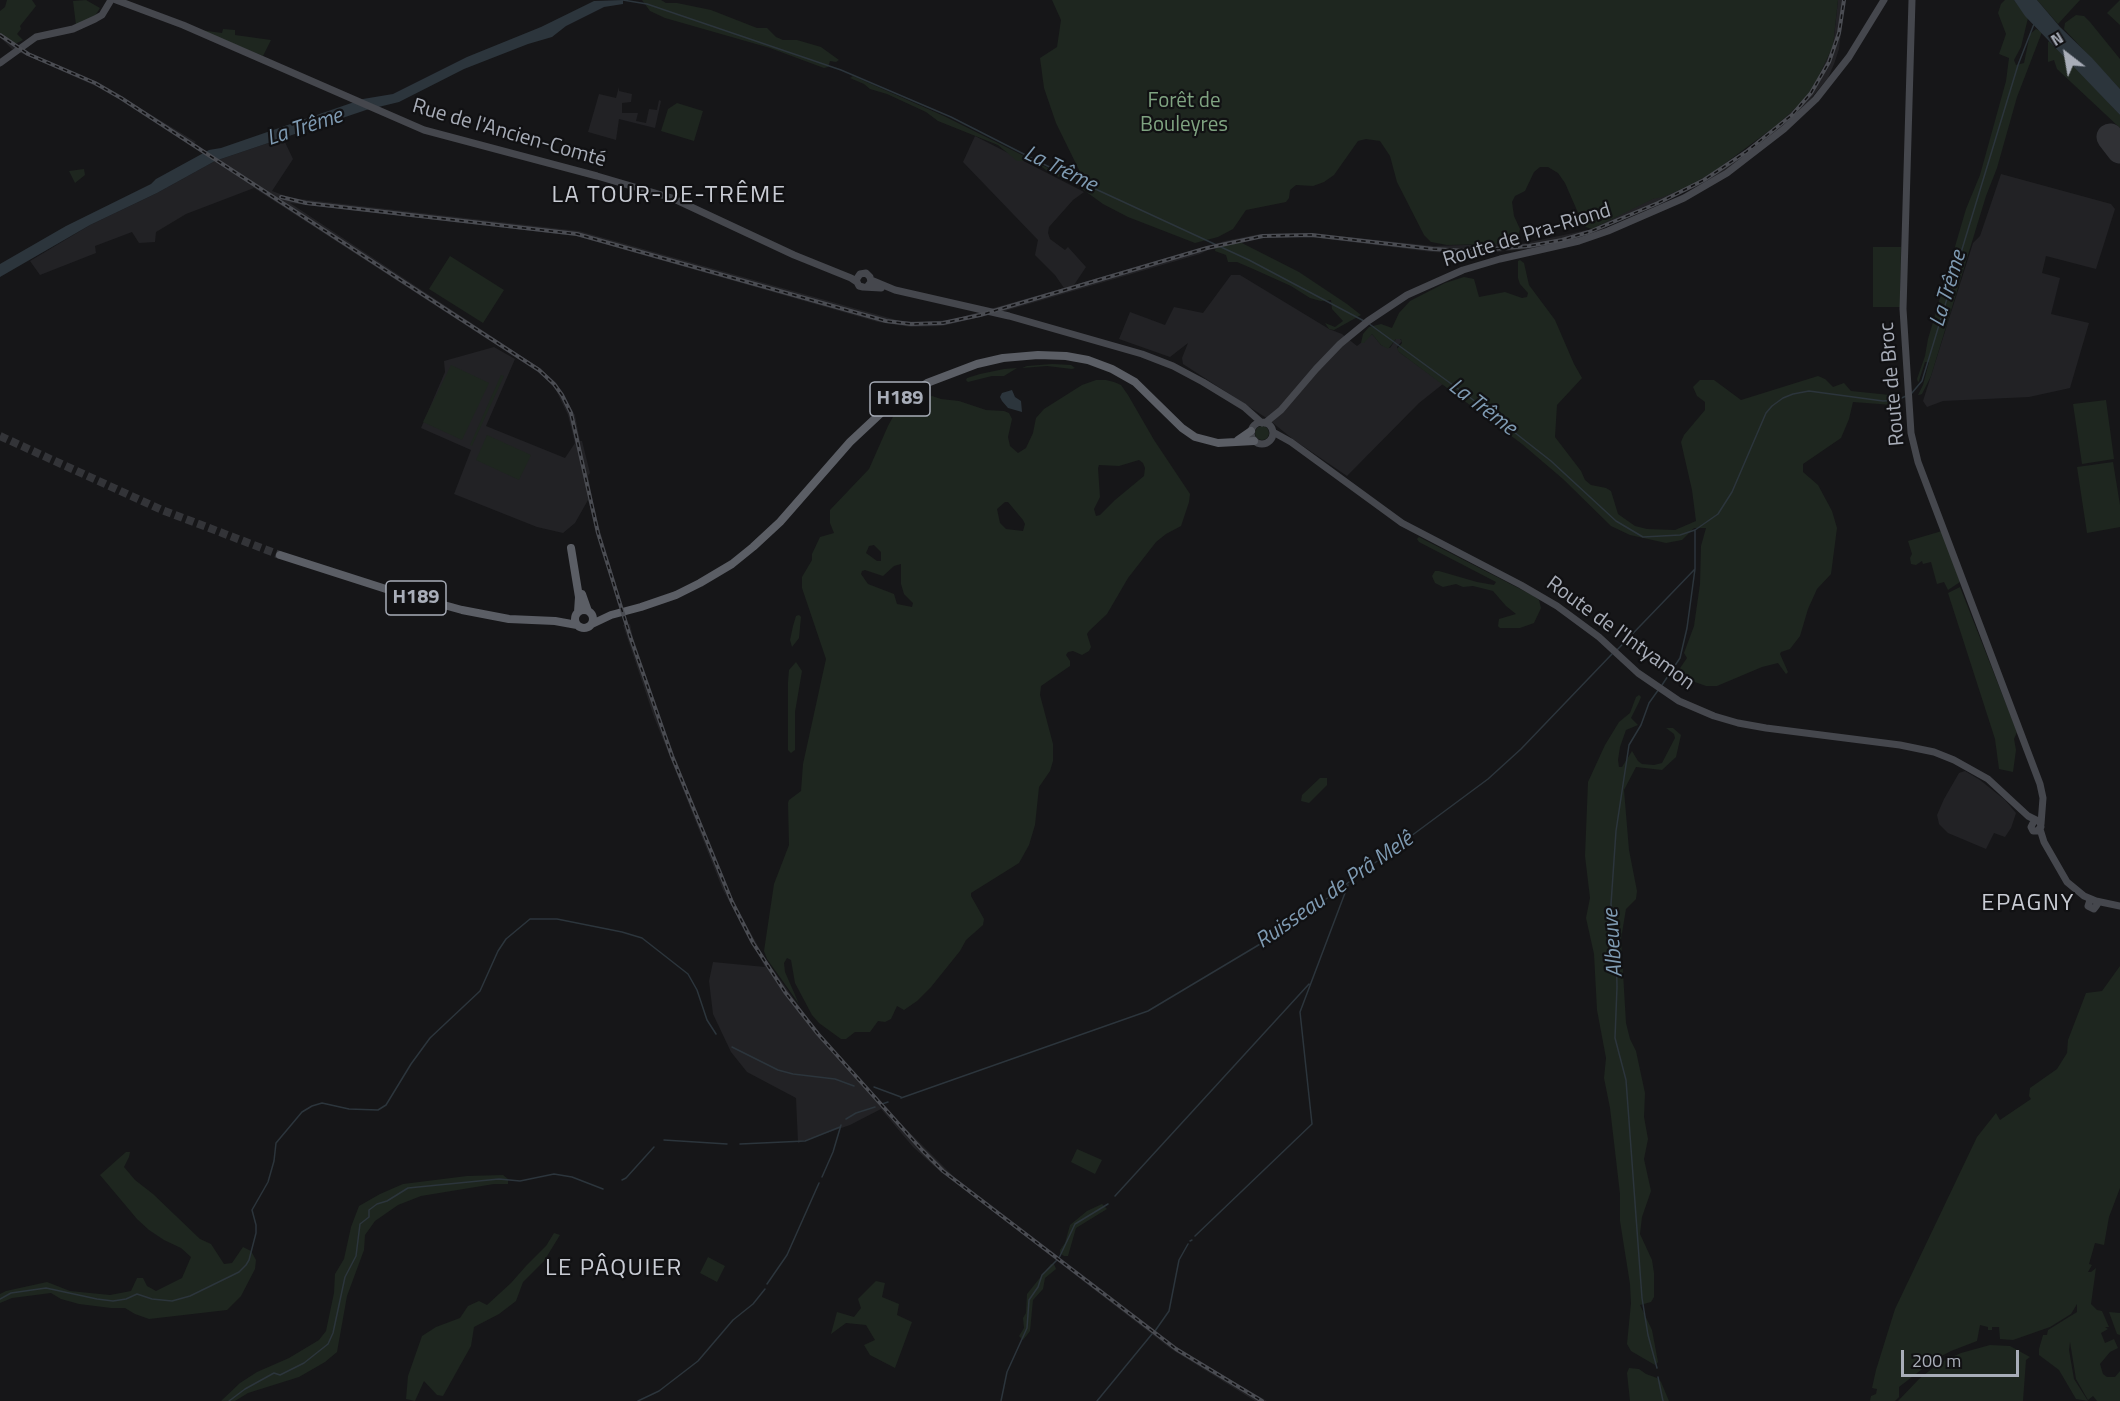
<!DOCTYPE html>
<meta charset="utf-8">
<style>
body{margin:0}
#map{position:relative;width:2120px;height:1401px;overflow:hidden;background:#161618;font-family:"Titillium Web",sans-serif}
canvas{display:block}
.north{position:absolute;left:2036px;top:24px;width:60px;height:60px;-webkit-text-stroke:4px #111113;paint-order:stroke;rotate:329deg;font-size:16px;font-weight:700;line-height:24px;text-align:center;color:#a8adb8}
.north::after{content:'';display:block;margin:auto;width:21px;height:27px;background:#a8adb8;clip-path:polygon(50% 0,100% 100%,50% 72%,0 100%)}
.scale{position:absolute;left:1901px;top:1350px;width:118px;height:27px;box-sizing:border-box;border:3px solid #a8adb8;border-top:0;padding-left:8px;font-size:18px;line-height:21px;white-space:nowrap;color:#a8adb8;-webkit-text-stroke:4px #111113;paint-order:stroke}
</style>
<div id="map">
<canvas width="2120" height="1401"></canvas>
<div class="north">N</div>
<div class="scale">200 m</div>
</div>
<script>
const context = document.querySelector('canvas').getContext('2d');
context.lineJoin = 'round';
function paint(path, color) { context.fillStyle = color; context.fill(path, 'evenodd'); }
const shape = rows => new Path2D(rows.map(r => 'M' + r).join(''));
function trace(path, color, width, dash) { context.strokeStyle = color; context.lineWidth = width; context.lineCap = dash ? 'butt' : 'round'; context.setLineDash(dash || []); context.stroke(path); }
function label(font, color, halo, rows, align = 'center') {
  context.font = font + ' "Titillium Web",sans-serif'; context.lineWidth = 4.5; context.setLineDash([]); context.textBaseline = 'middle'; context.strokeStyle = halo; context.fillStyle = color; for (const [text, x, y, turn = 0] of rows) {
    context.save(); context.translate(x, y); context.rotate((+turn || 0) * Math.PI / 180); context.textAlign = isNaN(turn) ? turn : align; if (halo) context.strokeText(text, 0, 0); context.fillText(text, 0, 0); context.restore();
  }
}
paint(shape([
 [1838,0,1845,0,1839,49,1834,64,1828,78,1807,103,1780,129,1736,163,1705,183,1593,233,1570,240,1528,249,1473,254,1432,252,1302,236,1255,238,1212,248,1200,254,998,313,942,326,911,327,878,322,576,236,290,203,541,369,557,384,575,415,580,441,582,441,590,473,588,476,596,518,622,604,618,605,588,500,575,523,563,533,537,527,454,494,471,450,421,428,445,372,444,361,494,347,515,359,486,426,565,458,575,443,568,415,555,388,541,374,254,188,186,214,156,232,155,242,139,243,132,232,95,246,96,253,40,275,30,261,90,225,157,193,215,161,283,138,293,159,272,191,291,198,579,231,900,321,922,322,951,320,1064,288,1055,275,1035,255,1038,240,963,162,975,136,1084,192,1073,200,1049,227,1048,233,1050,239,1065,250,1068,247,1086,267,1074,285,1225,241,1260,234,1309,233,1434,246,1496,244,1518,239,1521,244,1592,229,1632,208,1716,170,1755,143,1802,102,1814,86,1833,46],
 [0,33,14,44,40,58,102,85,196,142,192,145,109,92,12,49,0,37],
 [619,87,619,91,632,94,631,102,622,103,622,113,638,113,636,121,646,123,649,109,657,110,659,100,661,101,655,128,619,119,616,140,588,132,599,94,616,98],
 [2001,174,2111,204,2115,209,2096,269,2046,256,2042,273,2060,278,2051,314,2089,323,2070,388,2029,397,1943,401,1927,407,1923,401,1973,243,1980,236],
 [1231,275,1240,275,1329,329,1342,334,1357,346,1372,334,1381,345,1390,348,1396,339,1399,338,1402,341,1397,347,1399,352,1443,384,1419,403,1347,476,1294,440,1268,419,1183,364,1182,358,1188,343,1170,357,1119,339,1130,312,1165,325,1174,307,1203,313],
 [630,624,635,647,656,709,718,867,736,906,764,957,814,1027,891,1114,953,1176,1185,1353,1267,1401,1255,1401,1171,1349,934,1166,913,1147,881,1109,850,1125,798,1143,796,1098,747,1072,731,1052,713,1014,709,981,713,962,765,967,723,890,654,717,623,625],
 [1965,771,1980,780,2005,800,2016,813,2011,828,2005,837,1994,833,1986,849,1948,833,1939,824,1937,815,1944,799,1959,773]
]), '#222225');
paint(shape([
 [7,0,32,0,36,6,20,26,21,29,17,34,23,40,15,44,0,33,0,11,5,7],
 [86,0,100,8,95,16,76,25,73,1],
 [642,0,661,0,666,3,677,3,711,10,757,28,767,28,776,37,783,40,797,40,821,47,839,60,836,62,830,61,828,67,824,68,770,48,665,18,650,11],
 [1052,0,1838,0,1833,46,1814,86,1802,102,1777,125,1716,170,1689,186,1663,197,1653,199,1592,229,1586,227,1583,224,1565,183,1558,173,1548,167,1540,167,1534,172,1525,191,1515,196,1512,202,1514,216,1520,229,1517,240,1496,244,1447,245,1431,242,1424,235,1397,182,1390,156,1380,141,1366,139,1358,141,1334,175,1324,182,1313,186,1296,185,1290,190,1289,198,1286,202,1246,210,1233,229,1218,237,1195,243,1128,217,1103,204,1074,183,1050,173,1042,167,1029,161,1017,161,998,145,938,121,926,112,887,94,870,89,864,84,850,78,853,76,944,116,1080,184,1081,174,1056,123,1044,88,1040,58,1057,47,1061,20],
 [2005,0,2014,0,2028,18,2021,47,2014,60,2016,65,2024,63,2030,34,2036,29,2042,32,2017,97,1997,168,1986,196,1931,376,1922,394,1919,395,1918,395,1923,385,1929,362,1925,362,1919,381,1918,382,1917,379,1925,356,1928,339,1966,209,1980,175,2006,81,2009,58,1999,54,2006,34,1998,13,2001,4],
 [2037,0,2080,0,2058,24],
 [2120,0,2120,25,2107,13],
 [2076,15,2084,16,2090,22,2120,59,2120,89,2064,29,2065,23],
 [223,29,235,30,235,35,271,40,263,56,200,30,222,33],
 [2051,40,2120,115,2120,128,2057,69,2054,60,2048,62,2048,42],
 [677,103,703,111,694,141,661,131,668,109],
 [84,169,85,175,75,183,69,171],
 [1240,242,1299,272,1347,304,1361,315,1334,330,1329,329,1325,323,1335,327,1343,321,1332,309,1331,300,1321,301,1310,298,1291,286,1251,268,1237,262,1228,262,1226,255,1215,251,1216,246],
 [1873,247,1901,247,1900,307,1873,307],
 [450,256,504,290,483,323,429,289],
 [1520,260,1524,263,1529,285,1555,320,1574,364,1582,378,1557,405,1555,437,1581,471,1585,480,1591,485,1606,488,1611,491,1618,514,1635,526,1647,529,1675,530,1696,521,1692,490,1681,442,1684,435,1705,410,1705,402,1697,396,1693,387,1700,380,1714,380,1741,400,1818,376,1825,379,1833,387,1844,383,1851,391,1890,395,1894,398,1895,402,1892,405,1853,402,1849,419,1841,438,1803,464,1803,472,1818,485,1832,511,1837,528,1831,574,1817,589,1808,609,1800,636,1790,649,1781,652,1780,654,1788,672,1786,674,1778,663,1762,667,1717,686,1706,686,1692,681,1685,683,1681,678,1676,676,1676,674,1687,658,1684,653,1694,626,1700,584,1701,546,1706,528,1694,528,1682,540,1666,543,1630,535,1611,526,1563,479,1522,444,1399,352,1397,349,1402,343,1401,339,1396,339,1388,349,1381,345,1372,334,1364,343,1361,343,1363,334,1369,327,1381,324,1392,328,1399,313,1410,301,1445,283,1464,277,1474,279,1479,297,1505,292,1522,298,1527,297,1528,293,1520,284,1518,278,1518,261],
 [1052,364,1071,365,1075,368,1072,369,1047,366,1022,368,1027,366],
 [451,365,489,383,462,440,423,422],
 [1017,368,1004,376,992,376,968,382,966,380,967,378,980,374,1004,369],
 [501,375,504,376,472,446,470,445],
 [1096,380,1106,380,1114,382,1121,385,1128,395,1154,440,1190,494,1189,502,1181,526,1166,534,1156,542,1128,578,1107,614,1089,631,1087,634,1091,647,1089,651,1082,655,1073,651,1068,652,1066,655,1070,661,1070,666,1041,686,1040,695,1053,744,1053,761,1050,771,1039,787,1035,825,1029,845,1019,863,971,893,971,896,984,919,983,925,966,940,960,951,931,987,917,1001,904,1010,897,1006,891,1019,885,1022,878,1021,870,1032,855,1032,846,1039,841,1039,819,1023,812,1015,795,983,791,960,787,958,784,963,785,972,799,1004,767,959,764,951,774,884,789,845,788,803,789,800,801,791,803,764,826,659,802,588,802,577,812,560,812,554,820,537,834,533,830,523,830,510,869,469,888,426,894,415,901,410,926,397,932,396,941,399,959,401,986,410,1004,411,1009,413,1012,419,1008,437,1010,446,1018,453,1026,448,1033,433,1036,418,1044,409,1082,385],
 [1139,460,1143,463,1145,468,1144,476,1115,500,1100,515,1096,516,1094,509,1100,497,1098,468,1099,465,1119,466],
 [1005,502,1008,502,1023,520,1025,524,1023,531,1006,529,1000,523,997,509],
 [874,545,881,552,881,561,877,561,866,553,869,546],
 [901,564,901,584,904,594,913,603,912,607,897,604,894,594,868,584,861,574,862,571,865,570,883,576,894,566],
 [2106,400,2114,459,2082,464,2073,404],
 '1255 433a7 7 0 1 1 14 0a7 7 0 1 1-14 0Z',
 [487,435,531,455,519,480,476,460],
 [2113,462,2120,505,2120,527,2087,533,2077,467],
 [1942,531,1960,582,1948,590,1944,582,1937,584,1931,562,1923,564,1922,561,1916,565,1911,564,1910,558,1912,554,1908,541],
 [1419,537,1532,595,1539,600,1541,608,1534,623,1520,628,1500,628,1498,626,1499,619,1516,614,1506,606,1493,591,1473,586,1463,587,1456,584,1443,587,1435,583,1432,576,1435,571,1439,571,1477,582,1494,585,1496,582,1419,542,1417,539],
 [1960,587,2017,732,2014,739,2016,750,2013,772,1999,769,1995,739,1948,593],
 [799,615,801,617,799,638,792,647,790,640,793,626,796,616],
 [796,662,802,671,795,712,795,750,791,753,788,750,788,682,789,670],
 [1639,695,1641,697,1639,702,1631,718,1638,725,1626,730,1620,747,1618,760,1619,767,1622,767,1632,751,1638,761,1642,764,1654,765,1662,763,1675,738,1674,734,1666,728,1673,728,1681,735,1676,757,1662,770,1636,767,1624,790,1629,850,1637,891,1636,899,1626,909,1621,939,1626,1023,1630,1039,1636,1051,1645,1093,1644,1117,1648,1139,1644,1159,1651,1191,1642,1217,1640,1234,1652,1260,1654,1273,1654,1297,1651,1302,1640,1305,1652,1330,1658,1362,1655,1365,1631,1351,1627,1344,1631,1303,1630,1284,1620,1221,1620,1194,1610,1108,1604,1078,1606,1058,1597,1010,1594,954,1586,918,1590,898,1585,856,1588,782,1605,745,1619,722,1630,713,1636,697],
 [1320,778,1327,778,1327,785,1309,803,1301,801,1302,795],
 [2120,966,2120,1188,2109,1217,2104,1245,2095,1243,2089,1264,2092,1265,2088,1272,2091,1272,2096,1268,2091,1304,2097,1310,2102,1311,2109,1327,2105,1327,2108,1329,2101,1333,2105,1343,2114,1339,2118,1348,2110,1352,2100,1364,2103,1374,2107,1377,2115,1377,2120,1371,2120,1367,2120,1401,2097,1401,2093,1396,2088,1400,2076,1379,2070,1342,2069,1350,2074,1379,2088,1401,2076,1399,2059,1370,2039,1355,2039,1349,2043,1335,2047,1335,2048,1330,2077,1312,2077,1304,2071,1314,2050,1327,2013,1340,2000,1339,1999,1327,1992,1327,1992,1330,1988,1330,1988,1327,1980,1325,1977,1341,1951,1351,1934,1360,1899,1387,1899,1397,1895,1401,1870,1401,1871,1396,1876,1394,1877,1389,1872,1388,1876,1370,1895,1309,1977,1137,1996,1113,2000,1120,2031,1099,2029,1096,2030,1088,2057,1069,2067,1053,2068,1040,2086,993,2102,991],
 [1077,1149,1102,1160,1095,1174,1071,1162],
 [126,1152,130,1152,129,1157,124,1167,135,1180,153,1194,200,1239,211,1244,224,1264,232,1263,243,1247,251,1251,256,1260,255,1269,241,1296,227,1310,149,1319,135,1314,125,1308,111,1308,79,1304,61,1299,51,1293,12,1298,0,1303,0,1294,6,1291,47,1282,70,1291,110,1295,131,1291,137,1278,143,1278,147,1286,156,1291,182,1278,191,1257,181,1248,164,1240,149,1230,137,1219,100,1175],
 [503,1175,508,1179,508,1184,494,1184,421,1196,398,1205,375,1221,365,1235,364,1250,347,1296,337,1352,325,1362,299,1377,248,1393,235,1401,221,1401,240,1383,257,1372,289,1358,319,1340,326,1331,334,1293,335,1274,344,1259,351,1227,359,1206,380,1194,403,1184,467,1176],
 [1102,1204,1107,1209,1076,1228,1068,1256,1064,1256,1060,1253,1060,1250,1065,1243,1070,1225,1087,1211],
 [554,1233,560,1235,544,1261,523,1282,516,1301,499,1314,474,1327,471,1346,443,1396,437,1395,424,1381,415,1401,406,1399,408,1376,422,1336,436,1327,460,1318,468,1306,479,1301,487,1305,511,1283,526,1266,546,1246],
 [708,1257,725,1266,717,1282,700,1273],
 [1051,1264,1054,1264,1056,1269,1045,1278,1043,1289,1033,1300,1030,1331,1023,1340,1019,1336,1024,1328,1023,1318,1026,1313,1027,1294],
 [876,1281,885,1283,882,1297,899,1304,897,1315,912,1322,895,1368,870,1355,864,1345,875,1340,866,1325,846,1323,831,1334,837,1312,854,1317,861,1308,858,1299],
 [2109,1312,2120,1313,2120,1335,2117,1334],
 [1990,1345,2010,1346,2030,1357,2026,1360,2023,1401,1898,1401,1919,1379,1939,1363,1961,1353],
 [1629,1368,1639,1369,1646,1374,1657,1378,1661,1382,1669,1401,1630,1401,1627,1373]
]), '#1e261f');
paint(shape([
 [623,0,623,4,604,7,566,26,552,37,528,44,464,69,399,102,366,110,215,161,157,193,90,225,0,277,0,264,66,226,151,184,156,179,209,150,221,148,363,99,393,94,467,57,541,27,594,1],
 [2014,0,2037,0,2060,27,2092,58,2120,89,2120,115,2025,16],
 [1012,390,1015,397,1021,401,1022,412,1008,408,1002,401,1000,397,1002,393]
]), '#2c353c');
trace(shape([
 [623,0,647,4,841,70,951,117,1063,174,1249,260,1364,321],
 [1368,323,1472,399,1551,461,1616,521,1643,537,1680,535,1695,530,1718,514,1732,492,1766,413,1772,406,1783,398,1793,394,1809,391,1883,401,1897,400,1906,396],
 [1911,394,1922,381,2018,65,2034,24],
 [1616,651,1695,569],
 [1662,685,1680,658,1687,628,1695,569,1695,530],
 [732,1047,778,1070,793,1074,835,1079,854,1086],
 [874,1087,901,1097],
 [901,1098,1148,1011,1287,928,1488,779,1521,749,1612,654],
 [882,1104,888,1102],
 [846,1119,856,1113,875,1107],
 [664,1140,727,1144],
 [740,1144,805,1141,840,1127],
 [822,1177,833,1152,841,1125],
 [622,1180,626,1178,654,1147],
 [1115,1196,1309,984],
 [1195,1236,1312,1124,1300,1012,1348,885],
 [1190,1241,1192,1240],
 [1059,1258,1075,1224,1108,1204],
 [767,1284,787,1255,819,1183],
 [0,1299,11,1293,46,1288,97,1299,113,1301,126,1299,137,1294,152,1299,172,1301,190,1296,239,1272,246,1265,249,1260,256,1233,256,1225,252,1210,268,1182,274,1161,276,1143,302,1112,312,1106,322,1103,349,1109,378,1110,386,1105,411,1064,430,1038,480,991,498,951,506,939,530,919,557,919,622,932,642,938,688,974,697,990,707,1020,716,1034],
 [1155,1331,1169,1311,1179,1260,1188,1244],
 [1657,1368,1648,1335,1642,1298,1626,1080,1615,1038,1617,987,1616,942,1611,904,1616,831,1629,745,1641,725,1649,703,1659,689],
 [1658,1377,1663,1401],
 [229,1401,245,1389,274,1373,280,1375,304,1363,328,1344,333,1333,345,1277,356,1256,360,1224,369,1217,369,1210,377,1204,387,1201,408,1188,499,1179,520,1181,554,1174,572,1177,603,1189],
 [638,1401,659,1391,698,1361,733,1320,753,1304,765,1289],
 [1001,1401,1007,1372,1027,1328,1029,1300,1038,1287,1042,1275,1057,1260],
 [1097,1401,1152,1334]
]), '#2c353c', 1.5);
trace(shape([
 [2110,137,2120,150]
]), '#303135', 27);
trace(shape([
 [0,436,162,510,280,555]
]), '#333438', 8, [8, 4]);
trace(shape([
 [116,0,183,25,424,130,597,176,672,198,794,255,851,278,857,282],
 [1912,0,1903,309,1911,433,1918,462,2040,784,2043,798,2041,824],
 [0,63,36,37,73,29,95,19,102,15,111,0],
 [871,280,895,290,1009,316,1142,354,1173,366,1203,382,1244,407,1262,423],
 [867,287,871,282,870,277,866,273,860,274,856,280,859,286,863,287,881,288],
 '1251 433a11 11 0 1 1 22 0a11 11 0 1 1-22 0Z',
 [1265,423,1281,410,1316,369,1340,344,1368,321,1407,295,1463,270,1500,259,1579,241,1608,231,1684,198,1727,173,1784,129,1816,99,1849,57,1884,0],
 [1273,432,1291,442,1402,523,1521,585,1557,606,1599,637,1638,673,1679,701,1714,716,1738,723,1766,728,1900,745,1934,752,1954,760,1988,779,2028,816,2040,822,2041,827,2037,831,2033,831,2031,827,2034,821],
 [2040,829,2044,842,2067,882,2084,896,2096,901,2097,905,2094,909,2088,906,2090,900],
 [2096,901,2120,906]
]), '#45474d', 7);
trace(shape([
 [1238,440,1251,431],
 [571,548,579,597,578,612],
 [280,555,386,589,462,610,509,619,555,621,577,625],
 [582,594,588,611],
 '575 619a9 9 0 1 1 18 0a9 9 0 1 1-18 0Z',
 [592,624,611,615,641,607,676,595,700,583,732,564,753,547,780,522,850,442,881,413,927,383,977,364,1003,358,1038,355,1066,356,1088,360,1112,369,1135,382,1182,428,1195,437,1218,443,1254,441]
]), '#5b5e65', 8);
const rail = shape([
 [0,35,28,54,95,83,121,98,539,370,554,384,562,395,571,413,598,533,630,636,672,756,732,902,753,943,785,992,818,1034,922,1150,943,1171,1176,1349,1262,1401],
 [281,197,306,203,577,234,886,321,911,324,943,323,980,315,1207,248,1263,236,1312,235,1433,249,1468,251,1529,246,1562,240,1589,232,1658,203,1704,180,1746,152,1792,115,1811,93,1829,62,1839,33,1844,0]
]);
trace(rail, '#4a4c52', 4);
trace(rail, '#111113', 1.5, [4.5]);
for (const [x, y, w] of [
 [900,399,60],
 [416,598,60]
]) { const box = new Path2D(); box.roundRect(x - w / 2, y - 17, w, 34, 4.5); context.fillStyle = '#111113'; context.fill(box); trace(box, '#a8adb8', 1.5); }
label('bold 20px', '#a8adb8', null, [
 ["H189",900,399],
 ["H189",416,598]
]);
label('21px', '#7fa381', '#111113', [
 ["Forêt de",1184,102],
 ["Bouleyres",1184,126]
]);
label('21px', '#a8adb8', '#111113', [
 ["Rue de l'Ancien-Comté",509,134,16],
 ["Route de Pra-Riond",1527,236,-17],
 ["Route de Broc",1893,384,-95],
 ["Route de l'Intyamon",1620,634,36]
]);
label('italic 22px', '#7f9bb3', '#111113', [
 ["La Trême",305,128,-18],
 ["La Trême",1060,170,26],
 ["La Trême",1949,289,-73],
 ["La Trême",1482,408,37],
 ["Ruisseau de Prâ Melê",1335,891,-35],
 ["Albeuve",1614,943,-94]
]);
context.letterSpacing = '1.5px';
label('24px', '#c9ccd4', '#111113', [
 ["LA TOUR-DE-TRÊME",669,196],
 ["EPAGNY",2028,904],
 ["LE PÂQUIER",614,1269]
]);
context.letterSpacing = '0px';
</script>
